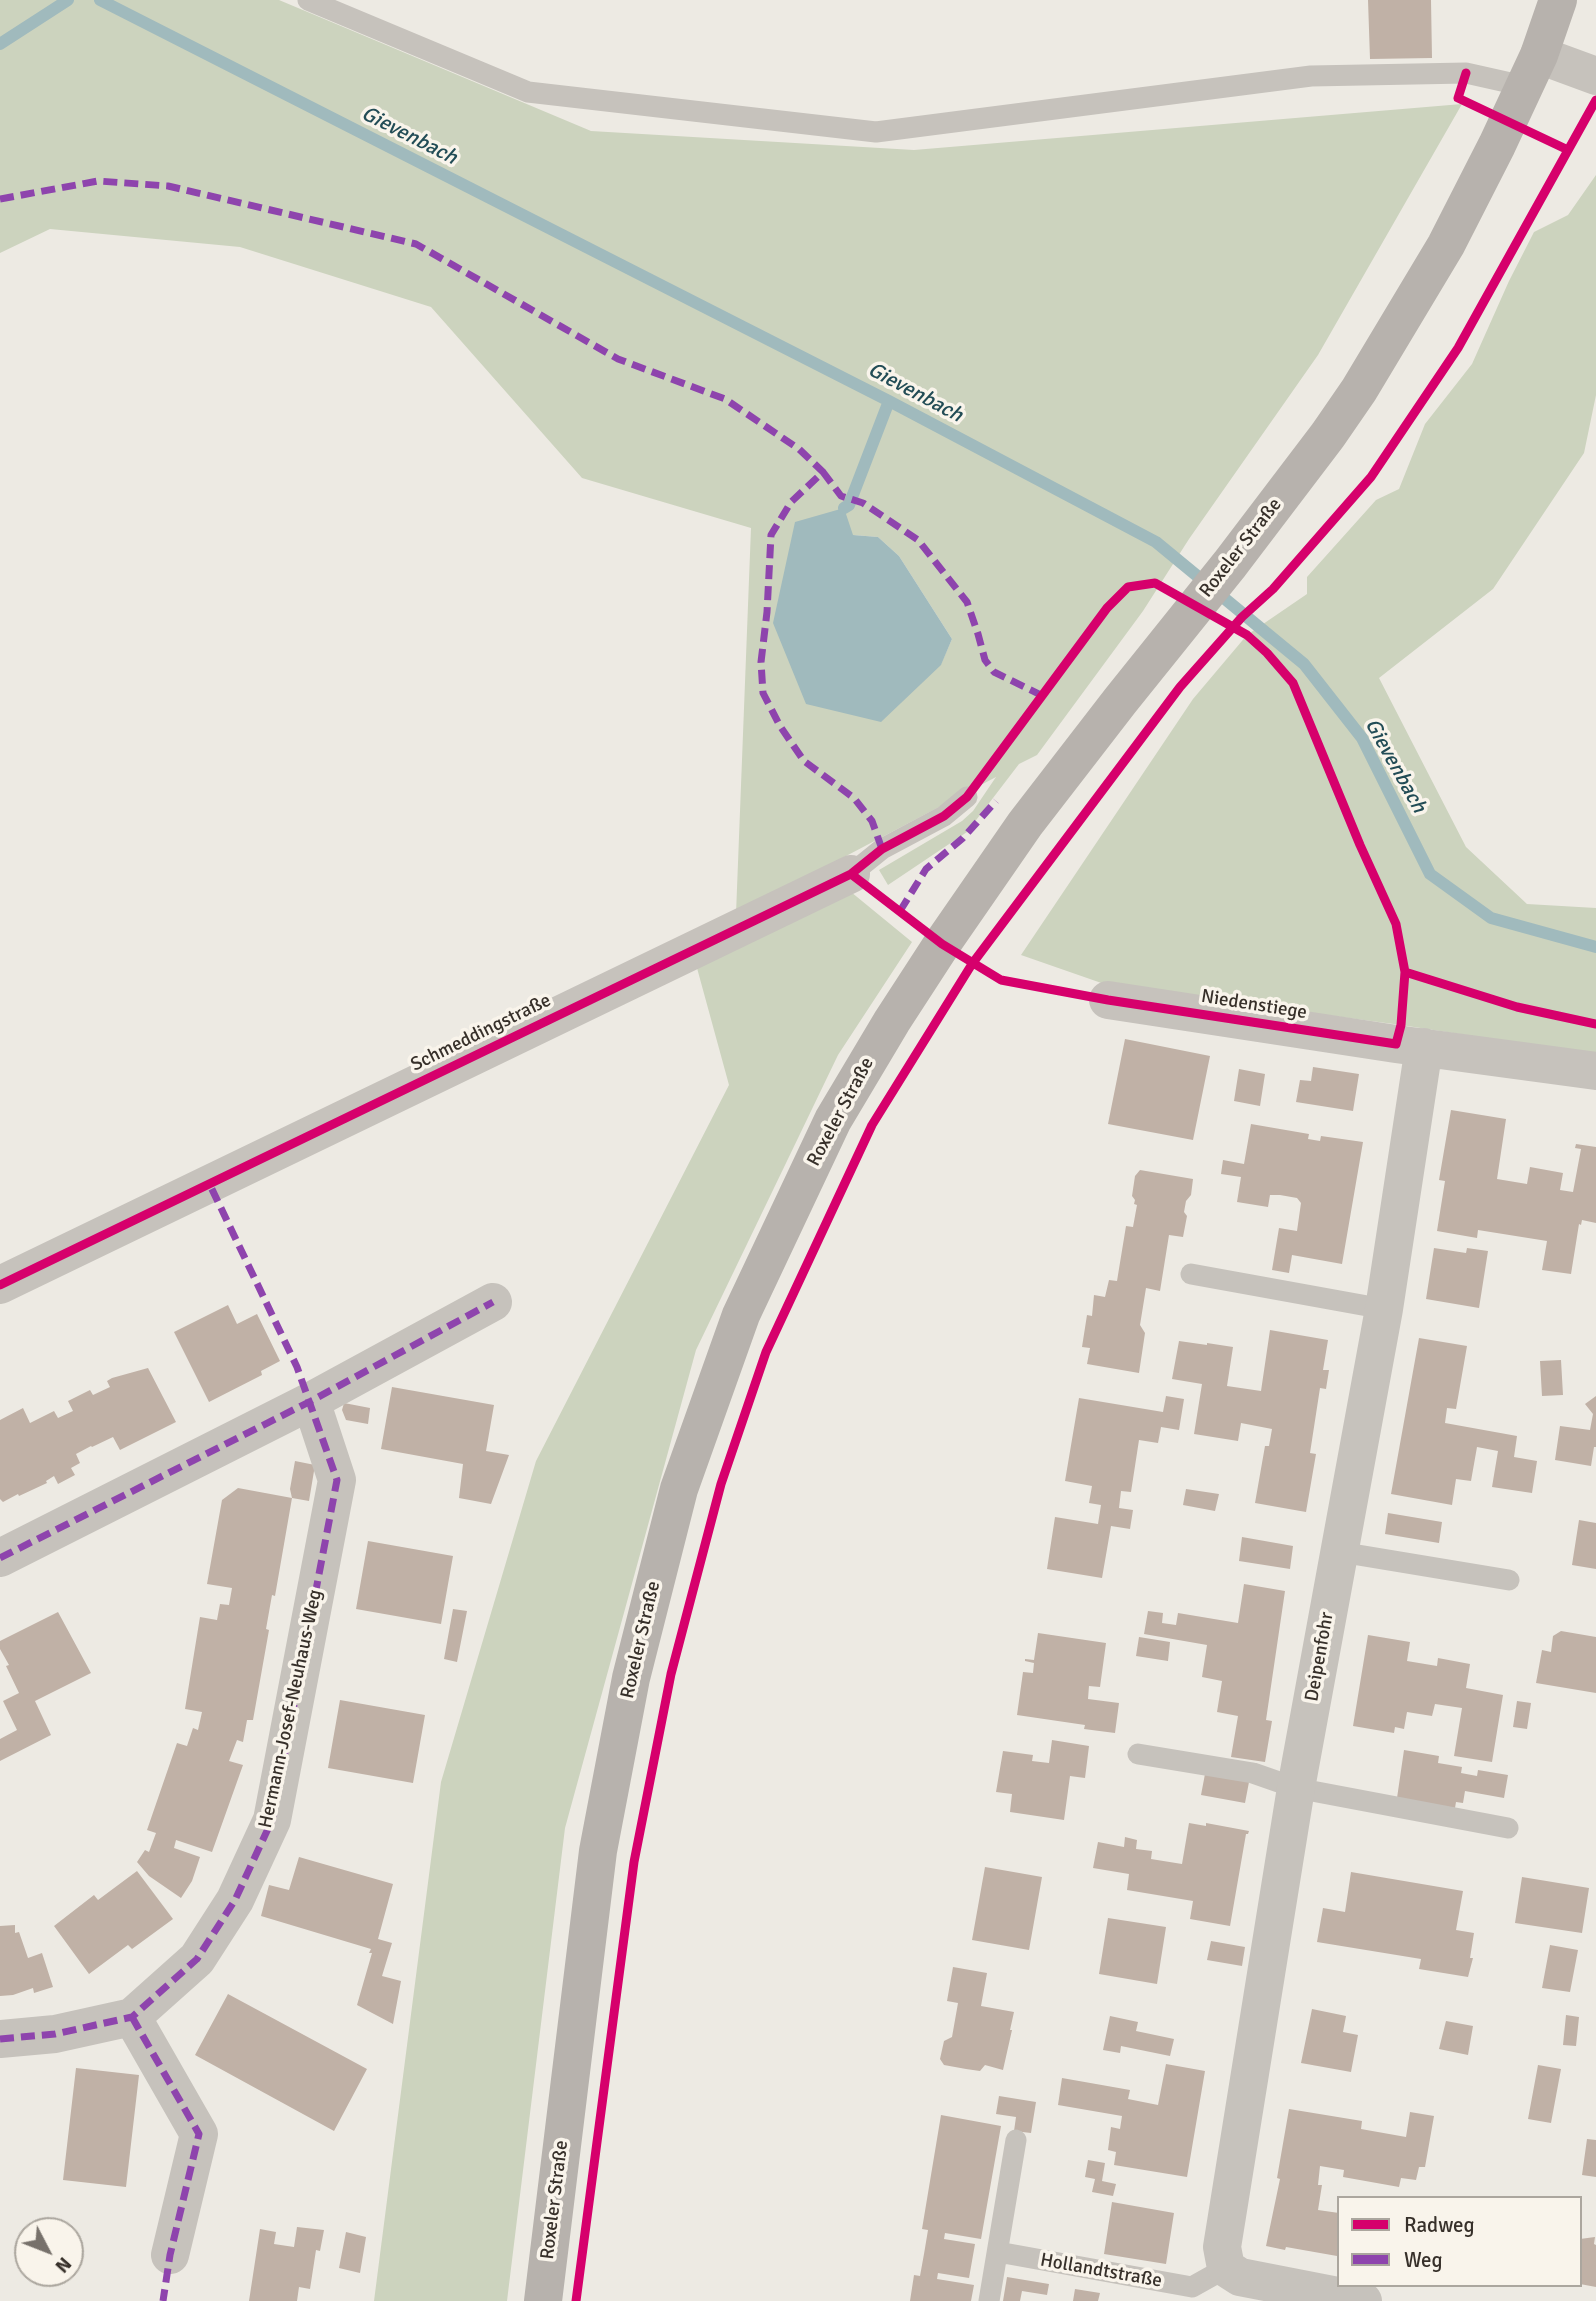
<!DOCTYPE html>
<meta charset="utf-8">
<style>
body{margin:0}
#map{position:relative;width:1596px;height:2301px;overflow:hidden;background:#edeae3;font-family:Signika,sans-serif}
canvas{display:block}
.legend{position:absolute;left:1337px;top:2196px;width:245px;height:91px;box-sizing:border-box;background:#f9f4eb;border:2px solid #aba69e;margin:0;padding:9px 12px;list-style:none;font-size:21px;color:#37302a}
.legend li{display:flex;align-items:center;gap:14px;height:35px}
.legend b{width:35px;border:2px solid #aba69e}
.north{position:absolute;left:14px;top:2217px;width:70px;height:70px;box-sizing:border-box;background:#f9f4eb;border:2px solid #aba69e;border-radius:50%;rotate:132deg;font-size:19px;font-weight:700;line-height:28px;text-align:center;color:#37302a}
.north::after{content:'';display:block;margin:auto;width:24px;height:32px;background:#77716b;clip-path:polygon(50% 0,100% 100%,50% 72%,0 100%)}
</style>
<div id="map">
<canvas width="1596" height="2301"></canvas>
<ul class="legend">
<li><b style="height:9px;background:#d6006c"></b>Radweg</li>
<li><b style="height:9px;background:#8e44ad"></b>Weg</li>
</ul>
<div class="north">N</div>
</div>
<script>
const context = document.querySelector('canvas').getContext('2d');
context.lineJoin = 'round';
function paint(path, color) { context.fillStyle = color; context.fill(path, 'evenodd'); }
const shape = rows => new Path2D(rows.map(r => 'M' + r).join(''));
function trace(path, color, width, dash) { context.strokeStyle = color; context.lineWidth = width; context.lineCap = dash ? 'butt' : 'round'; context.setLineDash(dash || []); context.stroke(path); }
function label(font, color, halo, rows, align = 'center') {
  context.font = font + ' Signika,sans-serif'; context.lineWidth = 7; context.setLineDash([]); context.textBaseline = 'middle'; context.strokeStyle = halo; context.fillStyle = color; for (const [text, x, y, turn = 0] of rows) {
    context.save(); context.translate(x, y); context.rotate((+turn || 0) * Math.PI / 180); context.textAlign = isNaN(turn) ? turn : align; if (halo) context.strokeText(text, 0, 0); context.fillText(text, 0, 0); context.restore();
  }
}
paint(shape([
 [0,0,279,0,591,131,914,150,1462,104,1318,355,1189,539,1143,611,1037,755,1019,764,967,832,888,885,879,870,962,821,973,811,996,777,736,914,751,528,582,478,431,307,240,247,50,229,0,253],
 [853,535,878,537,899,556,952,639,941,664],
 [1596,175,1596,395,1584,453,1493,589,1379,678,1466,847,1527,904,1596,908,1596,1055,1401,1025,1110,986,1021,955,1193,699,1247,635,1307,594,1307,577,1376,500,1399,489,1425,424,1472,364,1509,281,1534,232,1568,215],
 [851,892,912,942,838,1055,696,1350,565,1828,507,2301,374,2301,441,1782,536,1461,729,1085,697,968]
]), '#ccd3be');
paint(shape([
 [844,508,853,535,878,537,899,556,952,639,941,665,881,722,806,704,773,623,795,522]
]), '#a0babd');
trace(shape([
 [100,0,889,401,1156,542,1304,664,1362,738,1430,874,1491,918,1596,947],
 [0,44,68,0],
 [844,508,849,505,889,401]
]), '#a0babd', 12);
paint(shape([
 [1368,0,1431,0,1432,58,1370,59],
 [1125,1039,1210,1056,1193,1140,1108,1124],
 [1313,1067,1359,1074,1353,1111,1296,1102,1300,1080,1311,1081],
 [1239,1069,1265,1074,1260,1106,1234,1101],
 [1451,1110,1506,1119,1497,1179,1527,1184,1530,1167,1563,1173,1560,1190,1573,1192,1581,1149,1575,1148,1576,1144,1596,1147,1596,1223,1582,1220,1581,1225,1579,1224,1571,1274,1542,1270,1547,1241,1478,1230,1477,1238,1437,1231,1445,1181,1439,1180],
 [1251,1124,1309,1134,1308,1139,1320,1141,1321,1136,1363,1142,1342,1264,1292,1255,1289,1273,1272,1270,1279,1228,1297,1231,1301,1203,1297,1198,1280,1195,1270,1195,1268,1207,1237,1202,1241,1177,1221,1174,1223,1160,1244,1164],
 [1140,1170,1193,1179,1191,1195,1186,1201,1184,1212,1187,1216,1183,1237,1169,1235,1160,1291,1146,1288,1140,1325,1145,1333,1139,1373,1087,1364,1090,1348,1082,1347,1087,1315,1092,1316,1094,1295,1105,1297,1109,1280,1117,1281,1126,1226,1133,1227,1137,1205,1134,1204,1135,1200,1132,1196,1135,1176],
 [1434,1248,1466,1253,1467,1248,1488,1251,1479,1308,1426,1299],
 [228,1305,237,1324,257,1314,280,1361,261,1371,262,1375,209,1402,174,1332],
 [1270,1330,1328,1340,1323,1370,1329,1370,1326,1389,1320,1388,1310,1453,1316,1454,1306,1512,1255,1503,1265,1446,1269,1446,1272,1429,1241,1423,1238,1441,1194,1434,1202,1384,1172,1379,1179,1341,1207,1345,1207,1343,1233,1347,1227,1386,1261,1391],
 [1419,1338,1467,1346,1456,1409,1447,1408,1445,1423,1517,1436,1514,1457,1537,1461,1532,1493,1492,1487,1498,1451,1477,1447,1471,1481,1456,1479,1452,1505,1391,1494],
 [1561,1360,1563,1395,1542,1396,1540,1361],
 [148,1368,176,1422,120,1450,113,1437,92,1447,91,1446,76,1454,80,1463,71,1468,75,1475,58,1484,54,1476,46,1481,47,1483,19,1496,18,1494,3,1502,0,1499,0,1420,23,1408,30,1423,54,1411,58,1418,73,1411,68,1401,90,1390,93,1395,110,1387,107,1381,112,1378],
 [392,1387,494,1405,486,1451,509,1455,491,1504,459,1498,463,1464,381,1449],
 [1166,1396,1184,1399,1179,1430,1161,1427,1158,1443,1139,1440,1131,1492,1121,1491,1119,1508,1133,1510,1130,1529,1111,1526,1102,1578,1047,1569,1055,1517,1098,1524,1101,1505,1089,1503,1092,1486,1065,1481,1079,1398,1163,1412],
 [1596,1396,1596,1447,1594,1447,1591,1466,1555,1460,1560,1426,1590,1430,1593,1414,1585,1404],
 [344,1403,370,1408,368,1424,346,1420,342,1410],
 [295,1461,315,1465,309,1501,292,1498,275,1596,272,1595,266,1629,269,1630,253,1720,247,1720,243,1742,237,1740,229,1761,243,1765,212,1852,176,1840,174,1848,200,1857,192,1881,181,1898,149,1876,137,1862,145,1850,149,1852,156,1833,147,1830,177,1743,187,1746,193,1728,198,1730,202,1712,185,1709,200,1617,217,1620,220,1604,229,1605,232,1588,207,1584,222,1500,238,1488,292,1498,290,1489],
 [1186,1489,1219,1494,1215,1511,1183,1505],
 [1388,1513,1442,1522,1439,1543,1385,1534],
 [1579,1520,1596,1523,1596,1569,1572,1565],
 [1242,1537,1293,1546,1290,1569,1239,1561],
 [368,1541,453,1556,441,1624,356,1609],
 [1244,1584,1285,1591,1266,1720,1272,1721,1265,1762,1231,1757,1238,1716,1217,1712,1222,1681,1202,1677,1207,1645,1144,1634,1148,1611,1163,1613,1162,1623,1176,1625,1178,1613,1238,1623],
 [453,1609,467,1611,457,1662,444,1659],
 [58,1612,91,1673,35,1701,51,1735,0,1761,0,1739,17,1730,3,1701,19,1693,6,1666,9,1665,0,1649,0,1641],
 [1561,1631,1596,1637,1596,1693,1536,1683,1542,1650,1551,1652,1553,1636],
 [1038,1633,1106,1643,1100,1687,1089,1686,1088,1699,1119,1703,1115,1733,1084,1729,1085,1725,1017,1715,1023,1672,1033,1673,1034,1663,1025,1661,1025,1659,1034,1660],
 [1368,1635,1410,1642,1407,1661,1437,1666,1438,1658,1470,1664,1466,1688,1503,1695,1492,1762,1454,1756,1462,1708,1435,1704,1432,1716,1407,1712,1404,1729,1395,1727,1394,1733,1353,1726],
 [1139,1637,1170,1642,1168,1661,1136,1656],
 [340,1700,425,1715,413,1783,328,1768],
 [1517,1701,1531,1703,1527,1729,1513,1727],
 [1052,1740,1089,1746,1085,1778,1070,1776,1064,1820,1010,1812,1012,1794,996,1792,1003,1751,1033,1755,1032,1761,1049,1763],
 [1404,1750,1439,1756,1438,1763,1462,1767,1461,1773,1477,1776,1478,1770,1508,1775,1504,1798,1465,1791,1463,1803,1456,1802,1455,1808,1397,1798],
 [1205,1774,1249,1782,1245,1803,1201,1795],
 [1189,1823,1206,1826,1206,1823,1249,1831,1248,1834,1246,1834,1230,1926,1190,1919,1193,1901,1127,1890,1129,1874,1093,1868,1098,1842,1124,1847,1125,1837,1137,1840,1136,1849,1152,1851,1151,1859,1182,1864],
 [299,1857,393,1884,378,1939,392,1943,382,1976,401,1981,393,2024,357,2005,372,1953,369,1953,371,1949,261,1916,269,1885,289,1890],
 [985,1867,1042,1877,1029,1950,972,1940],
 [137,1871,173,1919,132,1949,128,1945,89,1974,54,1926,94,1895,98,1900],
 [1351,1872,1463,1891,1456,1930,1474,1933,1470,1958,1473,1958,1468,1977,1419,1969,1421,1959,1317,1942,1323,1908,1345,1912],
 [1522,1877,1589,1888,1582,1933,1515,1923],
 [1108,1918,1166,1927,1157,1984,1099,1974],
 [15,1925,15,1933,19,1932,28,1958,42,1953,53,1987,34,1993,33,1988,13,1995,0,1996,0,1926],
 [1211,1941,1245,1947,1242,1966,1207,1960],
 [1550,1945,1578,1950,1570,1992,1542,1988],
 [953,1967,987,1973,981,2006,1014,2012,1010,2030,1012,2030,1003,2070,985,2065,980,2071,966,2069,944,2065,940,2059,944,2041,952,2037,958,2003,947,2001],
 [228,1994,367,2069,334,2131,195,2055],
 [1312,2009,1346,2016,1343,2032,1358,2035,1351,2072,1301,2063],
 [1566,2015,1579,2017,1576,2046,1563,2045],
 [1110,2016,1138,2022,1136,2031,1174,2039,1170,2056,1121,2046,1120,2053,1103,2050],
 [1446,2021,1473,2026,1468,2055,1439,2049],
 [1166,2064,1205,2071,1187,2177,1114,2165,1116,2152,1108,2150,1111,2127,1120,2129,1122,2116,1058,2105,1062,2078,1130,2090,1128,2099,1158,2105],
 [1538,2065,1561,2069,1551,2123,1528,2119],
 [76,2068,139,2075,126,2187,63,2180],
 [999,2096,1036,2102,1031,2133,1014,2131,1016,2117,996,2114],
 [1289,2109,1362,2121,1361,2129,1406,2137,1410,2112,1434,2116,1425,2167,1419,2167,1416,2180,1401,2178,1399,2187,1343,2177,1344,2170,1320,2166,1318,2185,1322,2185,1318,2210,1339,2213,1337,2256,1286,2247,1285,2250,1266,2246,1280,2179,1277,2178],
 [941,2115,1001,2126,981,2239,945,2233,944,2239,975,2244,969,2278,938,2273,937,2279,974,2285,971,2301,910,2301,914,2275,920,2276,924,2254,928,2230,922,2229],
 [1587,2139,1596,2140,1596,2177,1582,2175],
 [1088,2160,1105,2163,1102,2181,1116,2184,1113,2196,1092,2192,1095,2179,1085,2177],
 [1112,2202,1174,2213,1166,2264,1104,2254],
 [297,2227,324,2230,320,2251,316,2250,310,2289,299,2287,297,2301,249,2301,260,2229,276,2232,274,2244,294,2247],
 [346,2232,366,2237,360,2273,339,2268],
 [1595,2237,1594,2244,1596,2245,1596,2287,1580,2284,1580,2239],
 [1007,2277,1049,2284,1047,2295,1022,2291,1020,2301,1003,2301],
 [1075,2289,1100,2293,1098,2301,1073,2301]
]), '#c0b1a6');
trace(shape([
 [308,0,528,92,876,132,1311,76,1466,73,1524,86],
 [851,874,882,849,944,816,967,797],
 [1191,1274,1384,1309],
 [1340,1552,1509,1580],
 [1138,1754,1253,1773,1296,1788,1508,1828],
 [998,2252,1192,2287,1226,2268],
 [989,2301,1016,2140]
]), '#c6c2bc', 21);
trace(shape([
 [1539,55,1596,76],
 [1108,1000,1396,1044,1596,1071],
 [0,1285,851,874],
 [0,1558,311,1401,493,1302],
 [132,2017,199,2134,170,2255],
 [0,2039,55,2034,132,2017,197,1959,235,1900,272,1820,337,1480,311,1401],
 [1363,2301,1240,2277,1226,2268,1222,2247,1296,1788,1384,1309,1424,1047]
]), '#c6c2bc', 38);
trace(shape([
 [543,2301,598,1851,631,1678,679,1489,741,1315,833,1120,892,1021,942,944,1025,824,1120,701,1230,564,1328,435,1359,390,1446,245,1497,145,1539,55,1558,0]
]), '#b7b2ad', 38);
trace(shape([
 [0,199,98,181,168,186,416,244,618,359,725,399,799,449,823,472],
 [882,849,872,821,854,798,804,761,780,726,763,693,761,662,767,612,771,535,791,502,823,472,841,496,863,503,918,540,967,602,978,634,985,660,994,672,1043,696],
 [900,911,926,869,963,838,996,801],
 [0,1558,311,1401,493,1302],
 [132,2017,199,2134,170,2255,163,2301],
 [0,2039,55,2034,132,2017,197,1959,235,1900,272,1820,337,1480,297,1367,209,1183]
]), '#8e44ad', 7, [14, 7]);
trace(shape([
 [1466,73,1458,98,1568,150],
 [1405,972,1517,1007,1596,1024],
 [0,1285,851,874,882,849,944,816,967,797,1107,608,1128,587,1155,583,1247,635,1267,653,1293,683,1360,845,1396,924,1405,972,1401,1025,1396,1044,1108,1000,1001,980,942,944,851,874],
 [576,2301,634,1862,671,1674,721,1484,766,1352,872,1125,972,964,1180,687,1242,617,1273,589,1371,477,1458,348,1596,100]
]), '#d6006c', 9);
label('19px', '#37302a', '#f9f4eb', [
 ["Roxeler Straße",1241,548,-52],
 ["Niedenstiege",1254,1005,9],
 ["Schmeddingstraße",481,1033,-26],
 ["Roxeler Straße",841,1112,-62],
 ["Roxeler Straße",641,1640,-77],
 ["Deipenfohr",1320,1657,-80],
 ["Hermann-Josef-Neuhaus-Weg",291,1709,-78],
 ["Roxeler Straße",555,2200,-83],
 ["Hollandtstraße",1101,2271,10]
]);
label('italic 21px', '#224c56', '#f9f4eb', [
 ["Gievenbach",409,136,27],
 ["Gievenbach",915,393,28],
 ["Gievenbach",1395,766,61]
]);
</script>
